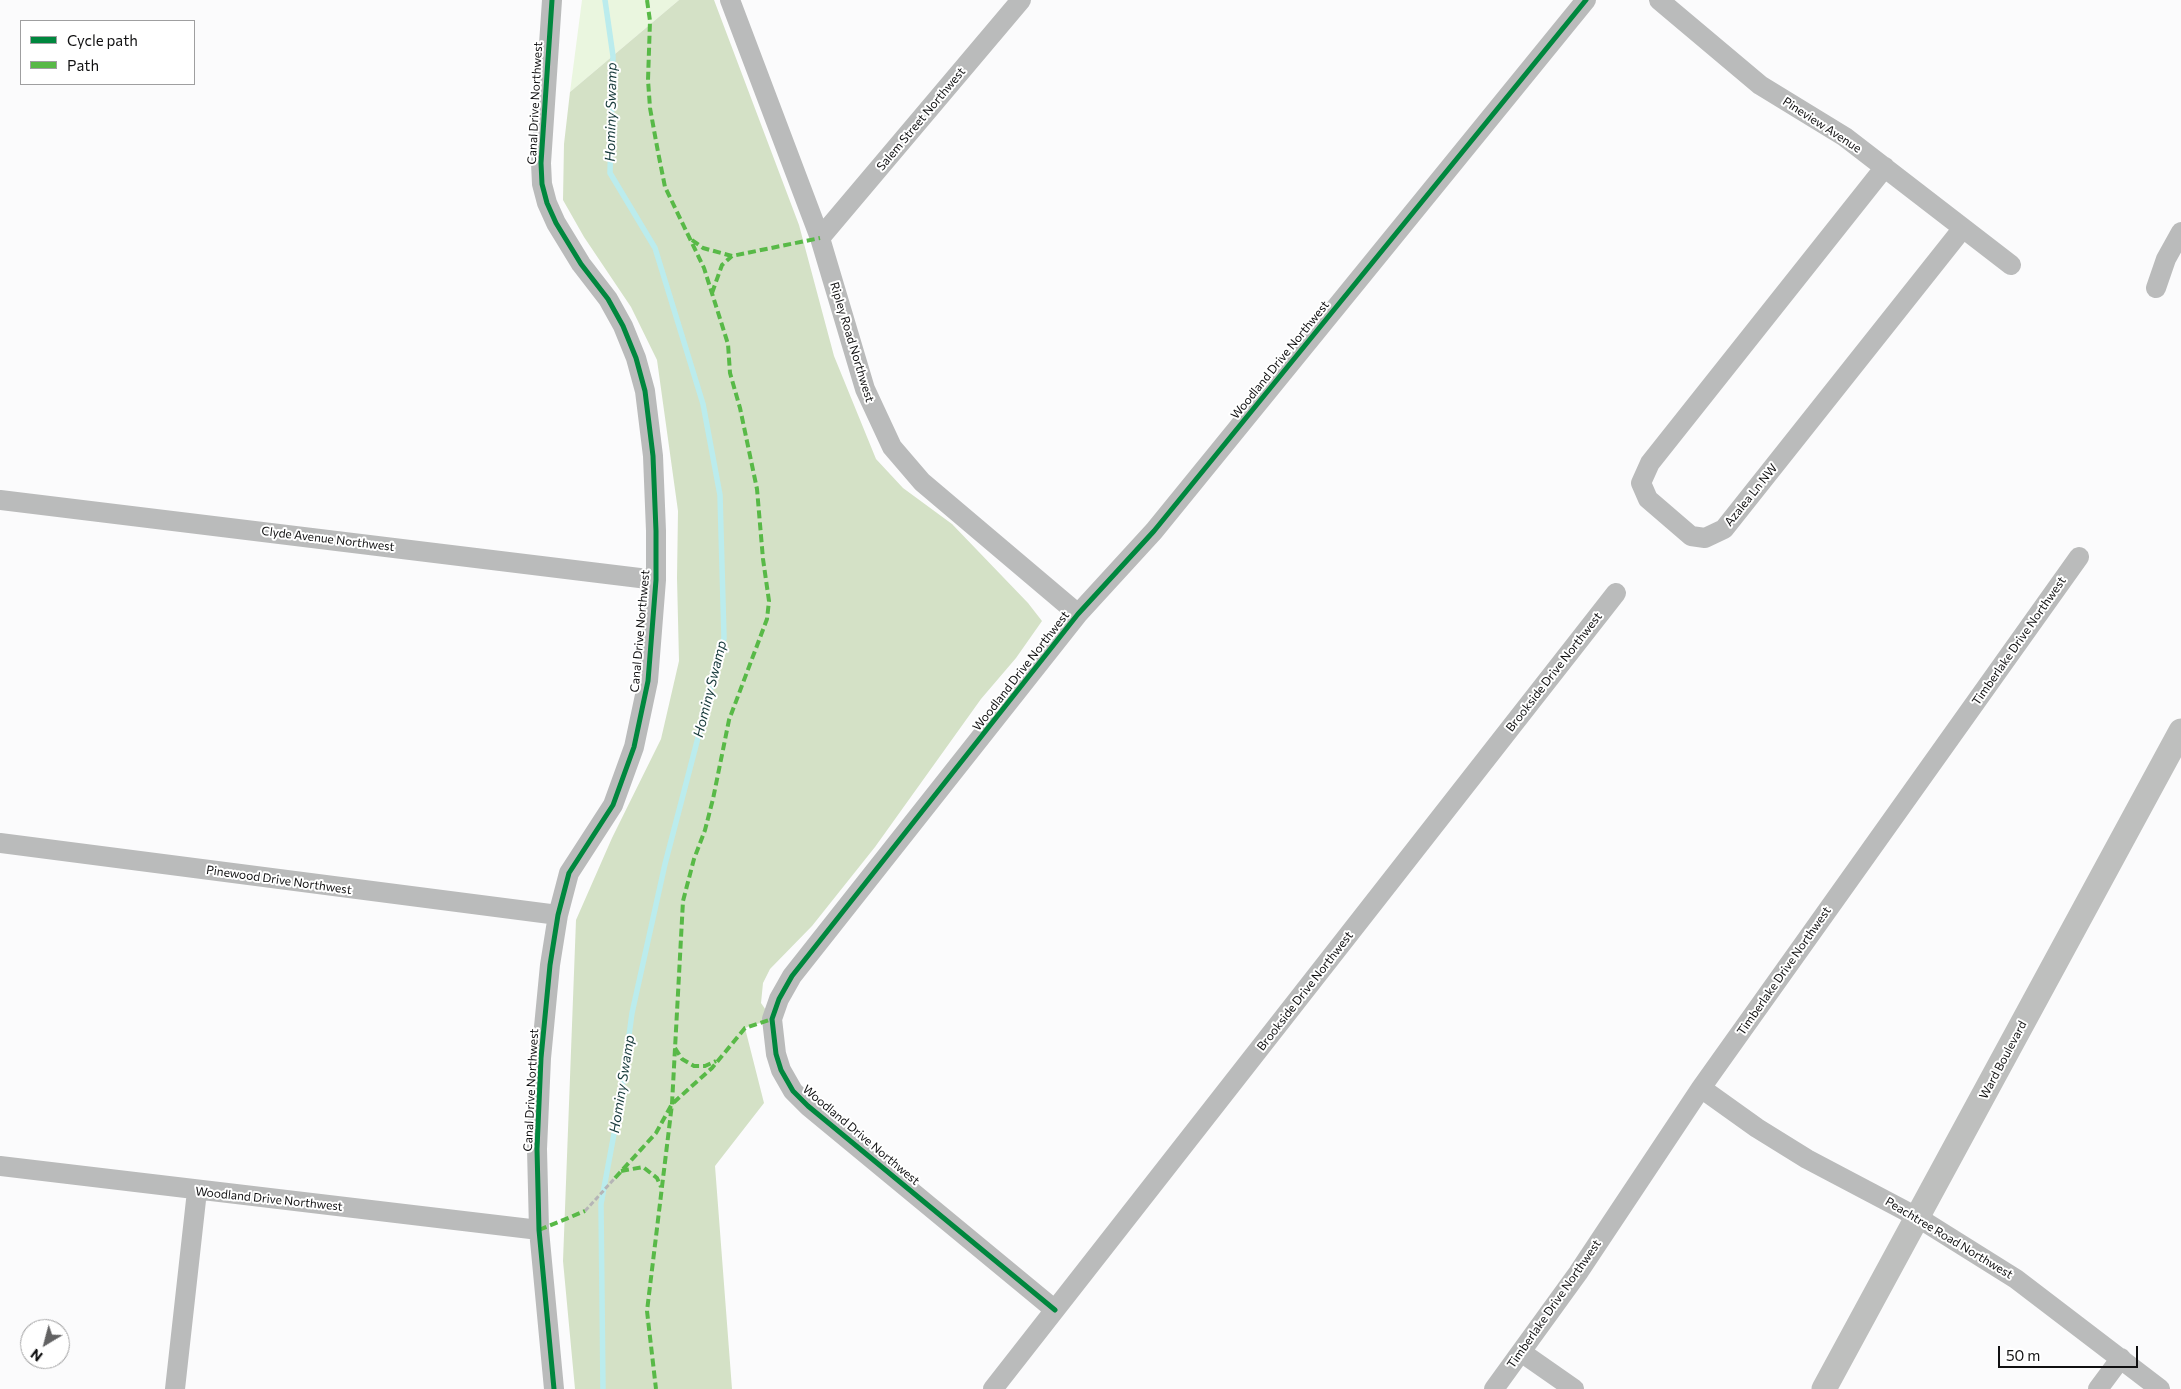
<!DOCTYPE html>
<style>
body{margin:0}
#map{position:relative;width:2181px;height:1389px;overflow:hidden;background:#fbfbfc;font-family:Commissioner,sans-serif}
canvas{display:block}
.legend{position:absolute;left:20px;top:20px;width:175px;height:65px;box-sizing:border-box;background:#fff;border:1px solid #9f9fa0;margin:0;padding:6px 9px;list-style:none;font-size:15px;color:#101011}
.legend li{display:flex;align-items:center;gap:10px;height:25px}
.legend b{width:25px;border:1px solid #9f9fa0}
.north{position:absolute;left:20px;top:1319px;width:50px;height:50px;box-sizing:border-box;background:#fff;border:1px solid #9f9fa0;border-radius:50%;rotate:217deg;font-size:14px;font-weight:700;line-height:20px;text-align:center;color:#101011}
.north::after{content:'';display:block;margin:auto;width:18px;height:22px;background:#626263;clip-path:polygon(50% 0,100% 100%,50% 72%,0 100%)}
.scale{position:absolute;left:1998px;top:1346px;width:140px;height:22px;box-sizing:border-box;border:2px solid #101011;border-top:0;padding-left:6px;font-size:15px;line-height:18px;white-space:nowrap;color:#101011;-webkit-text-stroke:4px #fff;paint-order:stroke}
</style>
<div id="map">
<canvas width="2181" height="1389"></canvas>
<ul class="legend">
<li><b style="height:6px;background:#00873e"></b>Cycle path</li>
<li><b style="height:6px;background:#58b947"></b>Path</li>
</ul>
<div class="north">N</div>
<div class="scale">50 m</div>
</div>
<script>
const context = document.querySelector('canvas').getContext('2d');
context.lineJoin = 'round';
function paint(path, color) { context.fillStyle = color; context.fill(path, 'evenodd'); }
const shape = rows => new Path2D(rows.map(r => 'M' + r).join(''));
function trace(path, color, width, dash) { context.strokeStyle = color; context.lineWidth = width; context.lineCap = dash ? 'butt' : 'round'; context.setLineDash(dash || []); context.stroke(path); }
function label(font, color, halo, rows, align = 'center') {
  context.font = font + ' Commissioner,sans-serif'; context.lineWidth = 4; context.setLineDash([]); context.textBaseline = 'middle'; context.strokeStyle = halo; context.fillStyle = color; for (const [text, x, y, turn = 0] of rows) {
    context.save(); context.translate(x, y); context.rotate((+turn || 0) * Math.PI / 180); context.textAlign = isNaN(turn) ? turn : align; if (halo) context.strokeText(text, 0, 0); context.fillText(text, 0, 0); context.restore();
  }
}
paint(shape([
 [582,0,679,0,570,92]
]), '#eaf6df');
paint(shape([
 [679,0,714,0,799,225,834,356,876,459,903,488,952,524,1028,603,1042,621,1016,658,981,699,875,847,812,926,770,969,763,983,761,1003,772,1019,745,1028,764,1103,715,1166,732,1389,575,1389,563,1261,576,920,612,838,661,739,679,661,677,578,678,511,657,360,631,307,584,237,563,200,564,144,570,92]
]), '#d4e1c6');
trace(shape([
 [603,1389,601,1204,621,1096,632,1013,665,864,724,638,720,495,703,404,655,248,610,173,613,56,605,0]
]), '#bbeced', 5.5);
trace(shape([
 [585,1211,615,1178]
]), '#b5b5b6', 3, [5, 2.5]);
trace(shape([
 [552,0,541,163,542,184,547,203,556,223,581,264,608,299,623,326,636,358,645,391,653,456,656,531,656,580,648,681,634,747,613,805,569,873,558,915,550,965,541,1058,537,1149,539,1230,554,1389],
 [730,0,820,238,865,389,892,447,922,482,1078,614],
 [1659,0,1760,85,1845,137,2011,265],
 [1885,167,1650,463,1641,483,1648,499,1691,536,1705,538,1724,529,1963,228],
 [820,238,1021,0],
 [2156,288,2166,259,2181,232],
 [0,500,656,580],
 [0,843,558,915],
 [1701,1088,1757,1128,1807,1159,1917,1217,2016,1279,2160,1389],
 [0,1166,539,1230],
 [1055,1310,808,1106,793,1091,781,1070,776,1054,772,1019,779,999,792,976,1078,614,1154,531,1586,0],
 [1521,1352,1574,1389],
 [175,1389,197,1191],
 [993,1389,1616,593],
 [1494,1389,1578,1273,1701,1088,2079,557],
 [2098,1389,2121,1358]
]), '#babbbb', 20);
trace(shape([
 [1824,1389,2181,731]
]), '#bebfbe', 25);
trace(shape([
 [647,0,650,21,648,80,650,108,658,152,665,187,704,268,728,344,730,373,740,408,757,489,763,559,769,601,767,619,729,720,713,799,705,830,694,859,683,901,672,1104,647,1311,656,1389],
 [692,240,703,248,732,256,820,238],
 [712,293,722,265,732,256],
 [675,1048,682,1059,694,1066,705,1066,716,1061],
 [621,1171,643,1167,657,1178,661,1187],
 [615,1178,656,1133,672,1104,712,1068,745,1028,772,1019],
 [539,1230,585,1211]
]), '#58b947', 4, [8, 4]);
trace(shape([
 [552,0,541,163,542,184,547,203,556,223,581,264,608,299,623,326,636,358,645,391,653,456,656,531,656,580,648,681,634,747,613,805,569,873,558,915,550,965,541,1058,537,1149,539,1230,554,1389],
 [1055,1310,808,1106,793,1091,781,1070,776,1054,772,1019,779,999,792,976,1078,614,1154,531,1586,0]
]), '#00873e', 5);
label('12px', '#101011', '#fff', [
 ["Canal Drive Northwest",535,103,-87],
 ["Salem Street Northwest",921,119,-50],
 ["Pineview Avenue",1822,125,33],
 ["Ripley Road Northwest",852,342,73],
 ["Woodland Drive Northwest",1280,360,-51],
 ["Azalea Ln NW",1751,495,-51],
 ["Clyde Avenue Northwest",328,539,7],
 ["Canal Drive Northwest",640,631,-85],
 ["Timberlake Drive Northwest",2019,641,-55],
 ["Woodland Drive Northwest",1021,671,-52],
 ["Brookside Drive Northwest",1554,672,-52],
 ["Pinewood Drive Northwest",279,880,8],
 ["Timberlake Drive Northwest",1784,971,-55],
 ["Brookside Drive Northwest",1305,991,-52],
 ["Ward Boulevard",2003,1060,-62],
 ["Canal Drive Northwest",531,1090,-87],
 ["Woodland Drive Northwest",861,1135,40],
 ["Woodland Drive Northwest",269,1199,6],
 ["Peachtree Road Northwest",1949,1238,31],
 ["Timberlake Drive Northwest",1554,1304,-55]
]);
label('italic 14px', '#16393a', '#fff', [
 ["Hominy Swamp",611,112,-89],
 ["Hominy Swamp",710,689,-76],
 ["Hominy Swamp",622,1084,-81]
]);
</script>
